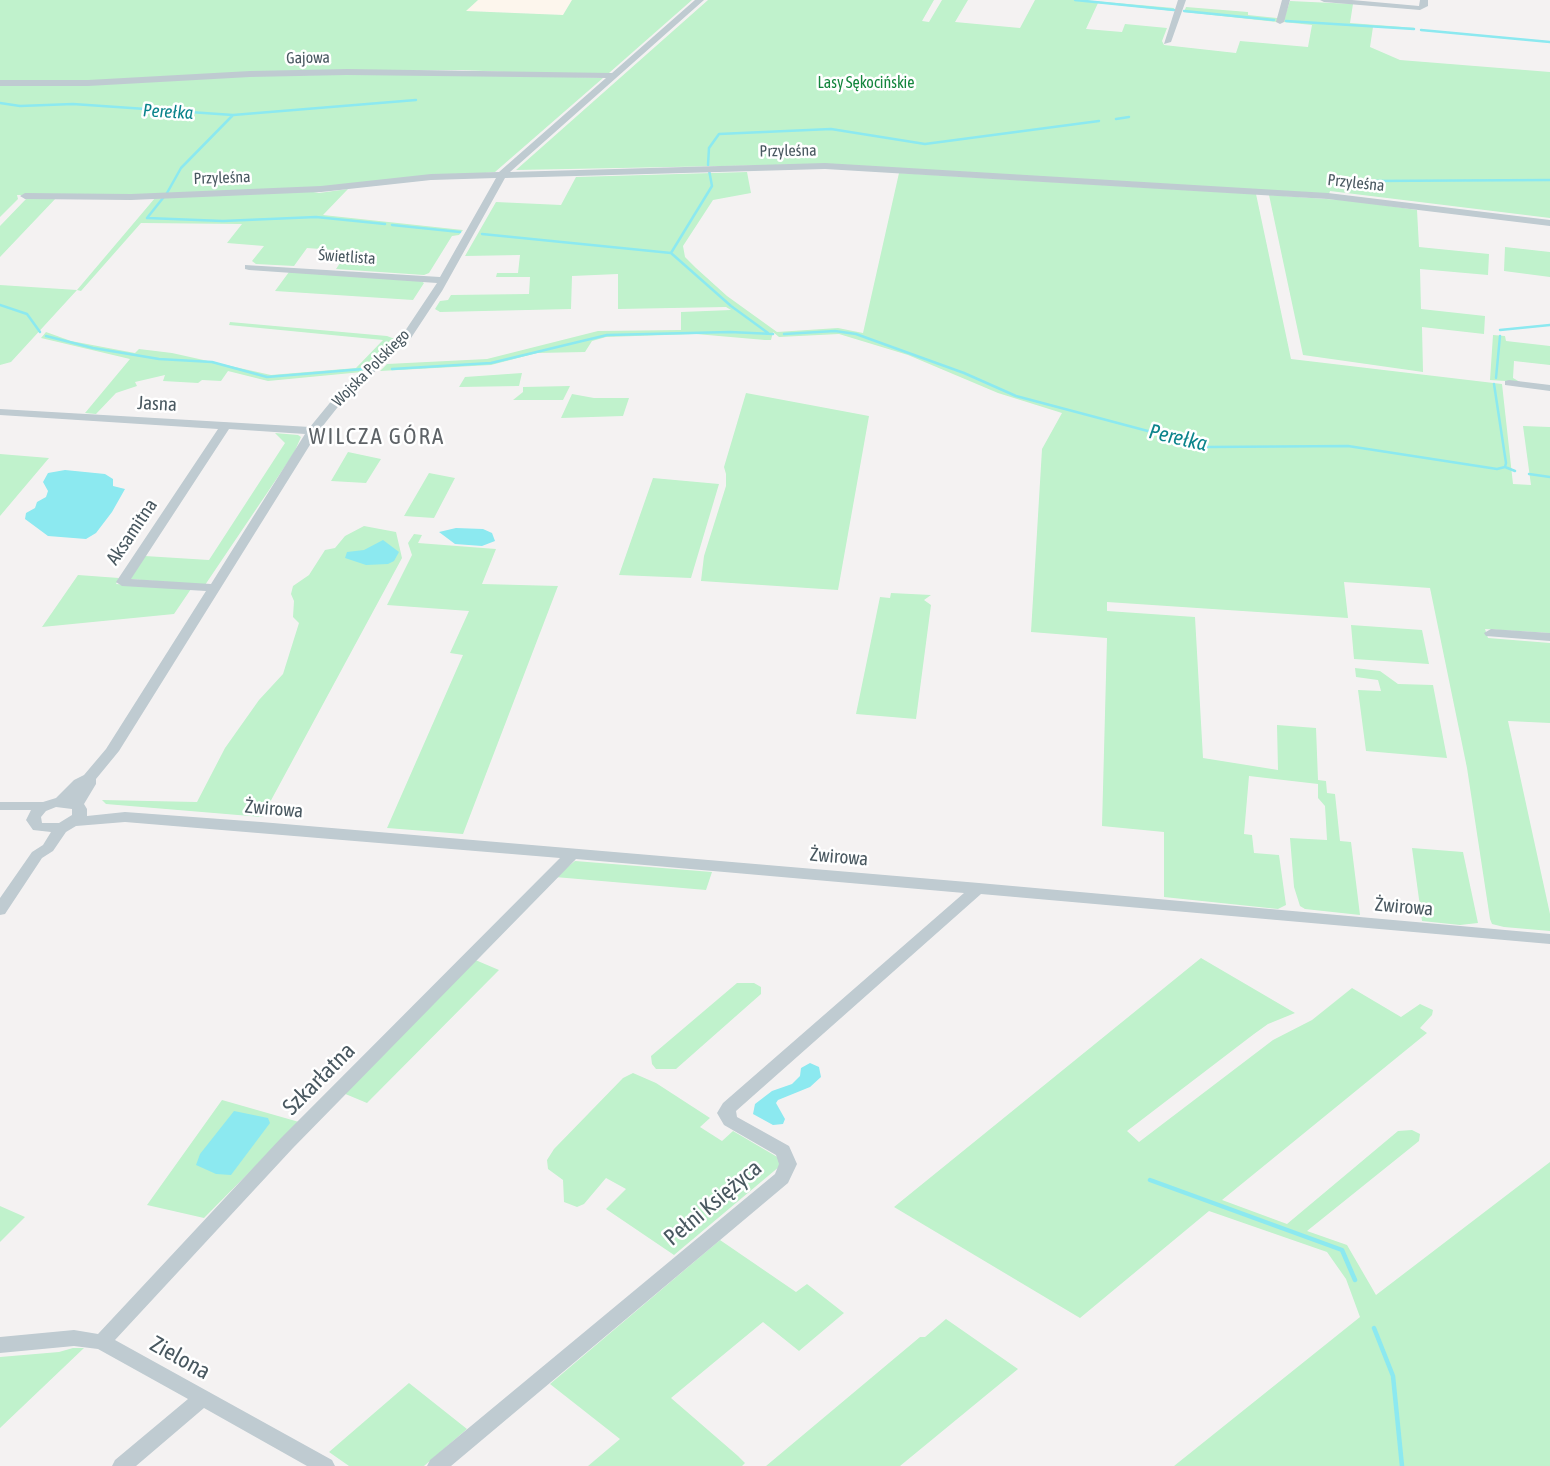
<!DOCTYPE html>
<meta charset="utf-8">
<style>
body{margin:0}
canvas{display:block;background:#f4f2f2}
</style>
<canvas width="1550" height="1466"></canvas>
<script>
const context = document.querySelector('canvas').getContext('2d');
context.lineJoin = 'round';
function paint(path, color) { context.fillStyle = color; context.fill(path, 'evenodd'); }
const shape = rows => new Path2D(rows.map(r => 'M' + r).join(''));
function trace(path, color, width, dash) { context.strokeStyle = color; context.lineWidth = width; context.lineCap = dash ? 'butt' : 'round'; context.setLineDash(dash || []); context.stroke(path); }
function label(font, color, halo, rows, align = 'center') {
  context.font = font + ' "Asap Condensed",sans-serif'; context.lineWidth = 5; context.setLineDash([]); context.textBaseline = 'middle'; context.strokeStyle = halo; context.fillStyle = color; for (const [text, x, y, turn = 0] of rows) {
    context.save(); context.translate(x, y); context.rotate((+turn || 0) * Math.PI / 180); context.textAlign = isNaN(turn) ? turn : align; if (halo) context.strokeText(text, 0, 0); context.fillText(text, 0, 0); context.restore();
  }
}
paint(shape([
 [478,0,572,0,563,15,465,11]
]), '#fdf6ed');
paint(shape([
 [0,0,478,0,466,11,563,15,572,0,692,0,609,73,550,74,462,70,285,72,90,81,0,81],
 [708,0,934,0,922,21,929,22,942,0,968,0,955,22,1020,28,1035,0,1082,0,1174,8,1173,11,1098,3,1086,29,1122,32,1125,24,1167,28,1162,41,1164,45,1236,53,1240,41,1308,47,1312,25,1283,22,1290,1,1353,4,1350,23,1416,28,1373,27,1370,47,1400,60,1550,72,1550,218,1330,191,1329,194,827,164,516,170],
 [1186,7,1248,12,1248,15,1277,18,1277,22,1184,12],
 [462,73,603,78,495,172,322,188,132,196,17,195,18,199,0,217,0,85,246,76],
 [747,172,751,193,713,200,683,246,685,257,696,268,727,296,777,332,838,328,863,333,899,173,1256,194,1291,359,1502,384,1513,484,1531,485,1523,426,1550,427,1550,633,1485,629,1488,638,1550,643,1550,723,1508,721,1550,914,1550,931,1504,927,1492,924,1490,919,1467,768,1430,588,1344,582,1348,618,1107,602,1107,611,1195,617,1203,758,1278,770,1277,725,1316,728,1318,780,1326,781,1327,793,1335,794,1340,841,1351,842,1360,915,1305,909,1300,906,1294,887,1290,838,1327,840,1325,806,1318,798,1318,784,1249,776,1244,834,1252,835,1254,853,1279,855,1286,905,1278,909,1164,897,1164,832,1102,826,1107,638,1031,632,1042,449,1062,413,998,393,908,355,839,334,779,337,773,332,771,340,765,340,696,334,606,337,592,341,585,352,537,353,491,365,380,371,387,364,487,359,598,331,681,330,681,312,731,310,726,307,618,309,618,274,572,276,571,309,440,312,435,309,440,301,448,300,451,295,529,294,530,277,496,277,497,273,518,273,520,255,465,256,496,202,561,205,576,177],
 [348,189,323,215,463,230,459,235,452,236,429,273,424,275,336,269,348,251,307,248,294,266,256,264,252,261,264,246,227,243,242,224,141,223,81,291,77,290,11,362,0,365,0,285,77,290,155,198,308,191,319,193],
 [1269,195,1355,201,1417,210,1419,247,1489,254,1488,275,1420,269,1421,309,1485,316,1484,334,1422,327,1423,372,1303,355],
 [33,197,57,197,0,257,0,226,26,199],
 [1505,247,1550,252,1550,277,1504,271],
 [289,272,421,281,424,283,413,300,275,291],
 [230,322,387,336,395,339,362,372,268,381,228,371,221,381,202,380,198,383,163,381,165,375,135,382,137,386,116,393,96,414,85,413,130,359,41,338,46,332,71,341,135,353,139,349,172,353,271,375,356,368,383,340,229,325],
 [1493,335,1505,336,1506,341,1550,346,1550,365,1514,361,1513,378,1520,382,1490,380],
 [522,373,519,386,459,387,465,377],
 [570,386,563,400,513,400,523,392,523,387],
 [746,393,869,416,838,590,701,581,704,556,726,486,726,474,724,467],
 [572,394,594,398,629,398,623,416,561,418],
 [275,433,298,435,301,437,294,453,205,585,130,579,145,556,209,560,285,443],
 [348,452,381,459,366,483,331,481],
 [0,454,49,458,0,516],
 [429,473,455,478,434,518,404,516],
 [653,478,719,484,691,578,619,575],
 [364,526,396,532,402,558,262,817,106,804,102,800,197,802,225,748,259,700,283,674,299,623,293,617,294,601,291,594,293,586,309,575,325,550,335,548,345,536],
 [414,534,422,535,418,543,496,549,482,584,558,586,463,834,387,828,463,655,450,653,469,611,387,605,412,555,408,543],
 [78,575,119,578,116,584,191,589,174,614,42,627],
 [891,593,931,595,924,600,931,605,916,719,856,714,880,597,890,598],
 [1351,625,1422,630,1429,664,1354,659],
 [1355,668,1380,671,1398,684,1433,685,1447,758,1366,751,1358,690,1381,691,1378,680,1356,677],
 [1412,848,1463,852,1478,923,1460,925,1422,921],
 [575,861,712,872,706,890,555,877],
 [1201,958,1295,1013,1268,1024,1254,1034,1127,1131,1139,1142,1273,1040,1312,1020,1352,988,1401,1017,1420,1004,1433,1010,1432,1015,1420,1028,1427,1033,1222,1200,1287,1224,1398,1131,1412,1130,1420,1134,1419,1141,1307,1231,1347,1245,1376,1295,1550,1162,1550,1466,1174,1466,1360,1317,1346,1279,1327,1252,1209,1211,1080,1318,894,1207],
 [473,959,499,970,367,1103,343,1093],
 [737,983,754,983,761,987,761,994,676,1069,656,1069,652,1064,651,1056],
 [633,1073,656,1083,710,1118,700,1127,722,1141,733,1131,779,1158,780,1166,674,1255,606,1209,626,1189,606,1178,584,1204,577,1207,564,1202,563,1180,548,1169,547,1160,554,1149,623,1078],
 [222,1100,299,1122,204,1218,147,1205],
 [0,1206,25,1217,0,1242],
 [720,1240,796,1292,807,1284,844,1313,799,1351,763,1322,671,1398,738,1456,745,1463,742,1466,588,1466,620,1439,550,1384],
 [946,1319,1018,1369,900,1466,766,1466,920,1337,925,1337],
 [73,1348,84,1348,0,1428,0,1357,59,1352],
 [409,1383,467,1429,424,1466,349,1466,329,1452]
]), '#c0f2cc');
paint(shape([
 [65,470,105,474,113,479,113,486,125,489,112,512,96,533,86,539,48,536,25,519,26,513,35,508,37,502,46,497,48,491,43,482,48,473],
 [456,528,483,529,492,533,495,541,482,546,455,544,439,532],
 [383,540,399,552,394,561,388,564,366,565,345,558,347,552,364,550],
 [810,1063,819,1067,821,1077,810,1087,778,1100,776,1103,785,1119,783,1124,773,1125,753,1114,755,1104,772,1091,792,1084,800,1076,801,1068],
 [234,1111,268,1118,270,1123,231,1175,216,1174,196,1165,200,1154]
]), '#8ce9f0');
trace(shape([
 [1075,0,1174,10],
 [1184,11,1274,20],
 [1286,21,1414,29],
 [1421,30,1550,42],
 [0,103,20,106,73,104,233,115,181,168,167,193],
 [233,115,416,100],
 [1116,119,1129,117],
 [708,165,709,148,719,134,831,129,925,144,1099,121],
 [1369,181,1550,180],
 [163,198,147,218,223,221,316,217,385,224],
 [392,225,460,232],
 [482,234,671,253,731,306,768,333],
 [671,253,712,186,709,170],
 [0,305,27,314,40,332],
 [1500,330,1550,325],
 [784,334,835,331,856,334,964,373,1016,396,1208,447,1348,446,1497,469,1505,467,1506,463,1494,384],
 [46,336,93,348,159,359,212,362,267,377,363,369],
 [392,369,491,363,607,335,730,332,773,334],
 [1496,378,1500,336],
 [1505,467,1515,471],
 [1529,474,1550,477]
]), '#8ce9f0', 2.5);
trace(shape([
 [1150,1180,1342,1250,1355,1280],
 [1374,1328,1393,1376,1402,1466]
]), '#8ce9f0', 4.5);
paint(shape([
 [695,0,704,0,510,172,825,163,1328,193,1550,220,1550,226,1328,199,825,169,505,178,442,291,411,338,341,403,318,432,119,751,96,779,96,784,84,804,87,809,87,816,125,812,261,822,979,883,1550,934,1550,944,981,894,736,1111,737,1117,789,1146,797,1164,788,1183,451,1466,427,1466,430,1460,775,1174,779,1164,776,1155,724,1125,717,1113,723,1103,964,893,576,859,293,1148,115,1340,332,1460,335,1466,307,1466,204,1408,136,1466,112,1466,115,1460,188,1399,98,1349,74,1346,0,1353,0,1337,74,1330,98,1334,281,1138,560,858,125,822,76,826,66,832,53,851,42,858,5,914,0,915,0,898,32,852,43,845,51,832,33,830,26,820,31,810,0,810,0,802,43,802,56,798,74,780,84,775,106,749,206,591,122,586,116,582,218,429,0,415,0,409,310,427,333,399,403,334,437,283,249,270,245,269,245,265,440,277,496,178,431,180,321,192,131,200,25,199,20,196,25,193,131,194,321,186,431,174,499,172,606,78,347,75,250,77,88,86,0,86,0,80,88,80,250,71,347,69,612,73,695,0],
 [229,429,305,434,211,584,131,579,229,429],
 [56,807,72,809,72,815,59,823,42,823,41,817,46,811,56,807],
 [1178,0,1186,0,1171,42,1164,44,1178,0],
 [1282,0,1290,0,1284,22,1280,24,1276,22,1282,0],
 [1320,0,1352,0,1419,6,1420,0,1428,0,1428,6,1420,10,1324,2,1320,0],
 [1509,380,1550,385,1550,391,1505,385,1505,381,1509,380],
 [1491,629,1550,633,1550,641,1486,636,1484,633,1491,629]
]), '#bfcbd1');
label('16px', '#495860', '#fff', [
 ["Gajowa",308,58,-1],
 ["Przyleśna",788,151,-1],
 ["Przyleśna",222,178,-2],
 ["Przyleśna",1356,183,6],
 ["Świetlista",347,257,4],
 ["Wojska Polskiego",371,368,-45]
]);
label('16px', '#14863d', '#fff', [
 ["Lasy Sękocińskie",866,83]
]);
label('italic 18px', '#0a838b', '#fff', [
 ["Perełka",168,112,3]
]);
label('19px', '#495860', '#fff', [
 ["Jasna",157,404,3],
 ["Aksamitna",132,532,-56],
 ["Żwirowa",274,809,5],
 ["Żwirowa",839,857,5],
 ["Żwirowa",1404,907,5]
]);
label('italic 21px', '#0a838b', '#fff', [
 ["Perełka",1178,438,13]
]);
context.letterSpacing = '2px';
label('23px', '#5e6367', '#fff', [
 ["WILCZA GÓRA",377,437]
]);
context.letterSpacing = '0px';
label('23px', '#495860', '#fff', [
 ["Szkarłatna",319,1079,-45],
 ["Pełni Księżyca",713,1203,-40],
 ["Zielona",180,1358,29]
]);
</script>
